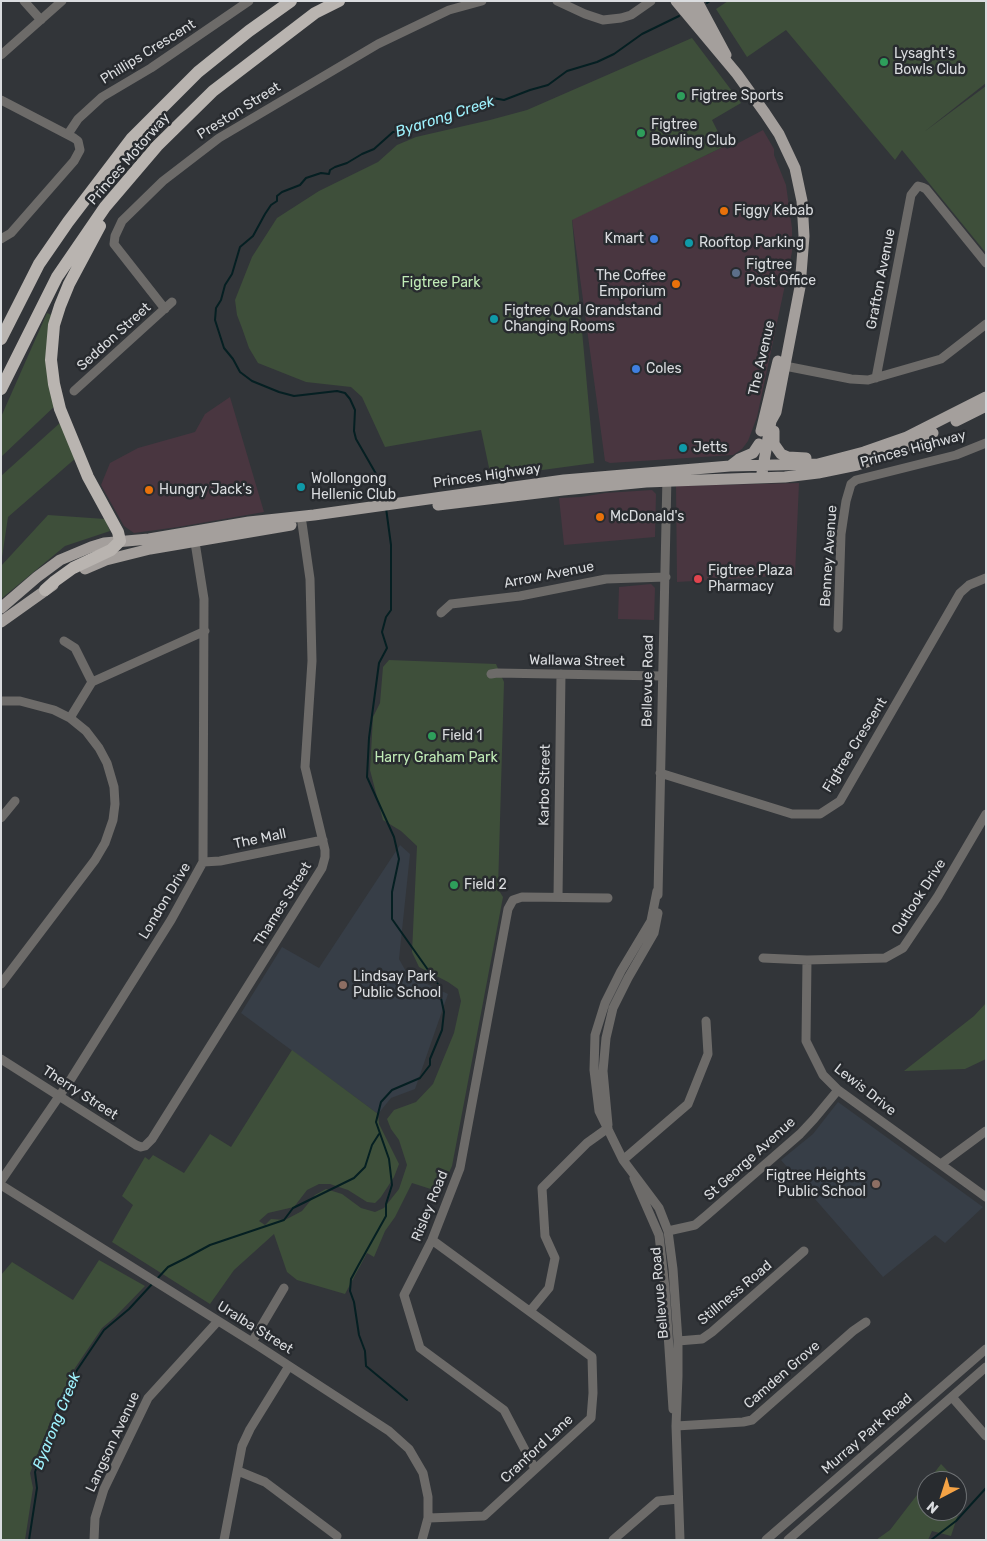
<!DOCTYPE html>
<style>
body{margin:0}
#map{position:relative;width:987px;height:1541px;overflow:hidden;background:#323539;font-family:Rubik,sans-serif}
canvas{display:block}
.frame{position:absolute;inset:0;border:2px solid #dadcdf;pointer-events:none}
.north{position:absolute;left:917px;top:1471px;width:50px;height:50px;box-sizing:border-box;background:#282b2f;border:1px solid #6f7275;border-radius:50%;rotate:220deg;font-size:14px;font-weight:700;line-height:20px;text-align:center;color:#dadcdf}
.north::after{content:'';display:block;margin:auto;width:18px;height:22px;background:#f5a345;clip-path:polygon(50% 0,100% 100%,50% 72%,0 100%)}
</style>
<div id="map">
<canvas width="987" height="1541"></canvas>
<div class="frame"></div>
<div class="north">N</div>
</div>
<script>
const context = document.querySelector('canvas').getContext('2d');
context.lineJoin = 'round';
function paint(path, color) { context.fillStyle = color; context.fill(path, 'evenodd'); }
const shape = rows => new Path2D(rows.map(r => 'M' + r).join(''));
function trace(path, color, width, dash) { context.strokeStyle = color; context.lineWidth = width; context.lineCap = dash ? 'butt' : 'round'; context.setLineDash(dash || []); context.stroke(path); }
function label(font, color, halo, rows, align = 'center') {
  context.font = font + ' Rubik,sans-serif'; context.lineWidth = 5; context.setLineDash([]); context.textBaseline = 'middle'; context.strokeStyle = halo; context.fillStyle = color; for (const [text, x, y, turn = 0] of rows) {
    context.save(); context.translate(x, y); context.rotate((+turn || 0) * Math.PI / 180); context.textAlign = isNaN(turn) ? turn : align; if (halo) context.strokeText(text, 0, 0); context.fillText(text, 0, 0); context.restore();
  }
}
paint(shape([
 [763,130,774,149,774,155,786,185,792,228,792,252,757,417,748,441,742,449,733,455,610,463,605,461,572,219,725,146,727,149],
 [230,397,264,512,178,527,134,533,124,526,101,485,110,463,138,448,195,432,205,414],
 [799,483,795,575,677,582,676,486],
 [652,490,656,494,655,537,564,545,559,498,581,497,605,493],
 [651,584,655,588,654,620,618,619,619,587]
]), '#493640');
paint(shape([
 [400,845,410,854,399,959,408,975,448,994,415,1089,391,1098,378,1114,241,1013,282,947,319,968],
 [838,1102,983,1207,945,1243,935,1235,883,1277,781,1160,813,1134]
]), '#373e47');
paint(shape([
 [728,1,986,1,986,83,924,132,986,86,986,253,902,150,895,160,786,30,747,57,716,9],
 [692,38,741,103,712,120,725,146,572,220,594,463,491,477,481,430,385,447,362,397,351,387,306,382,258,363,249,348,242,328,237,315,235,300,252,257,277,218,319,191,378,162,397,145,416,137,490,120,527,110],
 [47,313,54,316,57,404,1,457,1,417],
 [61,422,77,457,8,517,1,564,1,476],
 [48,515,105,519,110,531,65,546,1,599,1,566],
 [389,660,496,664,504,682,498,889,503,897,452,1166,440,1192,412,1183,395,1217,385,1231,374,1257,367,1253,345,1294,297,1280,287,1272,274,1234,234,1270,210,1304,112,1242,133,1205,122,1196,145,1157,149,1160,153,1155,184,1173,210,1134,231,1147,292,1050,378,1114,379,1124,399,1164,394,1177,381,1197,375,1203,367,1202,348,1190,330,1184,319,1184,307,1190,294,1207,268,1213,259,1221,265,1225,271,1219,285,1220,302,1211,315,1195,326,1189,342,1194,361,1208,375,1212,384,1208,399,1189,407,1165,399,1140,391,1129,387,1119,394,1110,416,1102,433,1084,454,1033,461,1001,458,989,448,982,419,967,412,952,417,846,401,831,383,820,370,770,373,717,380,703,383,667],
 [986,1003,986,1059,965,1069,904,1071,974,1016],
 [99,1260,145,1286,115,1317,102,1328,75,1368,59,1400,30,1473,33,1488,25,1540,1,1540,1,1275,12,1262,73,1300],
 [941,1464,966,1490,951,1536,932,1531,928,1540,876,1540,890,1530,927,1482,927,1511,957,1511,957,1481,928,1481]
]), '#3e4f3a');
trace(shape([
 [707,3,710,1],
 [385,501,379,479,356,439,354,431,355,410,350,399,345,393,337,391,294,396,279,392,252,381,240,372,233,359,224,348,215,320,216,308,221,300,225,285,232,274,240,247,253,236,265,214,271,205,277,201,277,196,282,192,300,185,306,178,321,173,329,174,330,170,335,167,347,163,362,154,374,149,393,132,409,131,414,129,419,123,426,120,433,120,446,114,456,112,466,112,493,98,504,100,530,90,548,85,567,71,597,62,614,54,642,34,679,16],
 [386,508,391,545,391,610,386,617,382,632,387,648,379,663,369,738,367,777,394,837,399,859,392,892,392,919,438,984,444,1012,442,1030,430,1059,430,1065,420,1078,392,1090,381,1102,376,1122,389,1159,392,1185,386,1204,386,1216,358,1266,351,1279,350,1291,354,1302,359,1335,365,1351,366,1366,407,1400],
 [156,1280,168,1267,186,1258,210,1245,284,1220,293,1208,354,1178,365,1167,372,1145,379,1134],
 [29,1540,37,1488,35,1472,61,1402,77,1370,104,1330,129,1309,153,1283],
 [931,1540,956,1521,986,1488]
]), '#051f22', 2);
trace(shape([
 [24,1,41,20],
 [557,1,585,14,603,20,621,18,631,15,651,1],
 [1,55,62,1],
 [1,100,74,138,78,141,80,150,74,161,11,233,1,239],
 [68,134,78,119,102,97,151,68,249,1],
 [165,309,114,244,115,236,122,221,163,181,219,138,378,44,449,10,482,1],
 [785,366,851,379,868,380,941,359,986,324],
 [876,378,911,195,918,186,922,187,926,189,986,263],
 [74,391,172,302],
 [441,613,451,604,520,596,606,579,666,577],
 [838,628,841,534,846,501,851,484,856,480,956,455,986,443],
 [64,641,75,648,92,682],
 [491,674,497,673,662,676],
 [1,701,20,701,54,710,70,718,86,731,99,748,107,763,114,787,115,804,113,820,105,843,95,860,1,984],
 [70,718,92,682,205,631],
 [660,773,792,814,820,814,840,801,960,593,969,585,986,578],
 [1,818,15,801],
 [203,862,220,861,323,840],
 [657,891,651,921,621,971,605,1003,595,1035,594,1070,599,1111,623,1160,659,1208,668,1231,673,1269,678,1341,678,1376,676,1426,680,1540],
 [658,895,667,476],
 [558,897,561,674],
 [763,958,807,960,885,958,903,948,938,896,986,814],
 [807,960,806,1041,823,1075,838,1090,986,1197],
 [1,1059,136,1145,141,1147,145,1146,152,1139,322,868,325,857,325,850,305,767,312,661,310,579,302,523],
 [608,1125,603,1071,606,1038,613,1008,628,978,654,933,658,913],
 [623,1160,688,1104,708,1054,706,1021],
 [941,1164,986,1131],
 [634,1178,659,1235,665,1288,673,1409],
 [1,1181,71,1079,171,920,203,862,204,599,194,536],
 [1,1185,260,1347,389,1431,409,1449,423,1473,428,1497,428,1518,422,1540],
 [668,1231,695,1225,707,1215,800,1134,814,1119,838,1090],
 [530,1311,549,1288,555,1258,545,1236,542,1188,587,1143,608,1128],
 [678,1341,702,1339,712,1332,804,1251],
 [252,1342,284,1288],
 [952,1397,986,1436],
 [676,1426,743,1422,752,1420,853,1331,866,1322],
 [535,1469,504,1410,420,1348,404,1295,432,1240,460,1168,508,909,513,900,522,897,608,898],
 [238,1471,265,1482,337,1536],
 [428,1518,484,1516,591,1418,593,1393,592,1357,432,1240],
 [94,1540,95,1518,104,1489,148,1398,218,1321],
 [224,1540,242,1446,250,1429,289,1366],
 [613,1540,658,1501,678,1499],
 [766,1540,986,1349],
 [788,1540,986,1367]
]), '#6d6b69', 9);
trace(shape([
 [676,1,737,74,765,113,779,134,795,168,802,201,804,236,800,287,776,412,771,421,762,473],
 [686,1,704,25],
 [697,1,726,55],
 [956,421,986,406],
 [761,431,778,361],
 [774,431,774,444,781,454,788,457,806,458],
 [730,466,739,459,753,453,759,444],
 [438,505,563,490,646,482,785,477,818,473,857,465,897,452,933,433],
 [85,569,106,560,150,549,291,525],
 [1,608,37,577,60,560,91,547,104,543,149,539,249,522,314,515,564,480,730,466,818,464,864,452,907,437,986,397],
 [1,622,53,585]
]), '#a49f9c', 11);
trace(shape([
 [1,339,39,264,68,222,132,138,198,72,249,31,291,1],
 [1,389,57,277,105,207,157,146,213,91,315,13,339,1],
 [45,590,55,581,73,568,111,550,120,541,118,532,88,477,60,409,54,384,51,360,54,325,60,306,69,284,100,226]
]), '#b9b4b0', 12);
for (const [x, y, r, color] of [
 [884,62,5,"#2e9e5b"],
 [681,96,5,"#2e9e5b"],
 [641,133,5,"#2e9e5b"],
 [724,211,5,"#e8710a"],
 [654,239,5,"#3f7fe0"],
 [689,243,5,"#0f9aa8"],
 [736,273,5,"#5c6f8a"],
 [676,284,5,"#e8710a"],
 [494,319,5,"#0f9aa8"],
 [636,369,5,"#3f7fe0"],
 [683,448,5,"#0f9aa8"],
 [301,487,5,"#0f9aa8"],
 [149,490,5,"#e8710a"],
 [600,517,5,"#e8710a"],
 [698,579,5,"#e0444e"],
 [432,736,5,"#2e9e5b"],
 [454,885,5,"#2e9e5b"],
 [343,985,5,"#8d6e63"],
 [876,1184,5,"#8d6e63"]
]) { const dot = new Path2D(); dot.arc(x, y, r, 0, 2 * Math.PI); context.fillStyle = color; context.fill(dot); trace(dot, '#282b2f', 2); }
label('14px', '#dadcdf', '#282b2f', [
 ["Phillips Crescent",148,52,-32],
 ["Preston Street",239,111,-32],
 ["Princes Motorway",129,159,-49],
 ["Grafton Avenue",881,279,-79],
 ["Seddon Street",114,337,-42],
 ["The Avenue",762,358,-77],
 ["Princes Highway",913,449,-15],
 ["Princes Highway",487,476,-8],
 ["Benney Avenue",829,556,-86],
 ["Arrow Avenue",549,575,-11],
 ["Wallawa Street",577,661,1],
 ["Bellevue Road",648,681,-89],
 ["Figtree Crescent",855,745,-58],
 ["Karbo Street",545,785,-89],
 ["The Mall",260,839,-12],
 ["Outlook Drive",919,897,-57],
 ["London Drive",165,901,-59],
 ["Thames Street",283,904,-58],
 ["Lewis Drive",865,1090,38],
 ["Therry Street",80,1093,33],
 ["St George Avenue",750,1159,-42],
 ["Risley Road",430,1206,-68],
 ["Bellevue Road",660,1293,-95],
 ["Stillness Road",735,1293,-40],
 ["Uralba Street",255,1328,32],
 ["Camden Grove",782,1375,-41],
 ["Murray Park Road",867,1434,-41],
 ["Langson Avenue",113,1442,-65],
 ["Cranford Lane",537,1449,-43]
]);
label('14px', '#dadcdf', '#282b2f', [
 ["Lysaght's",894,54],
 ["Bowls Club",894,70],
 ["Figtree Sports",691,96],
 ["Figtree",651,125],
 ["Bowling Club",651,141],
 ["Figgy Kebab",734,211],
 ["Kmart",644,239,"right"],
 ["Rooftop Parking",699,243],
 ["Figtree",746,265],
 ["Post Office",746,281],
 ["The Coffee",666,276,"right"],
 ["Emporium",666,292,"right"],
 ["Figtree Oval Grandstand",504,311],
 ["Changing Rooms",504,327],
 ["Coles",646,369],
 ["Jetts",693,448],
 ["Wollongong",311,479],
 ["Hellenic Club",311,495],
 ["Hungry Jack's",159,490],
 ["McDonald's",610,517],
 ["Figtree Plaza",708,571],
 ["Pharmacy",708,587],
 ["Field 1",442,736],
 ["Field 2",464,885],
 ["Lindsay Park",353,977],
 ["Public School",353,993],
 ["Figtree Heights",866,1176,"right"],
 ["Public School",866,1192,"right"]
], 'left');
label('14px', '#c0ebb6', '#282b2f', [
 ["Figtree Park",441,283],
 ["Harry Graham Park",436,758]
]);
label('italic 15px', '#9ef3fe', '#282b2f', [
 ["Byarong Creek",445,117,-18],
 ["Byarong Creek",57,1421,-68]
]);
</script>
